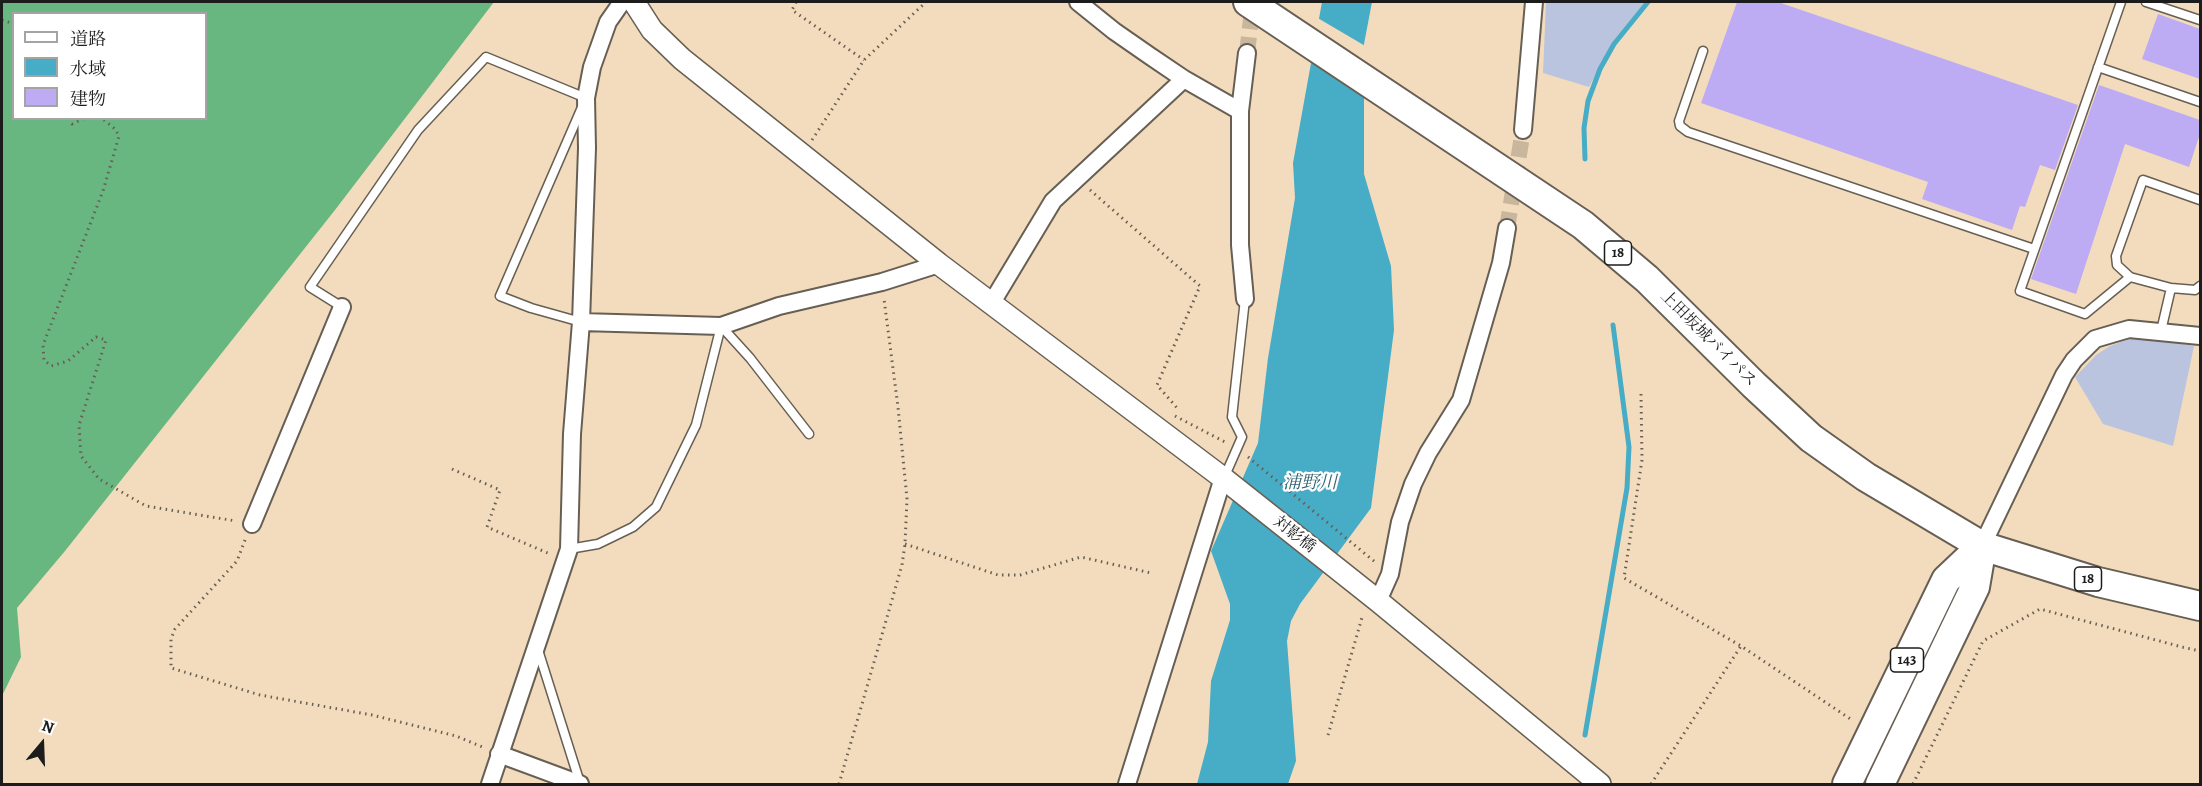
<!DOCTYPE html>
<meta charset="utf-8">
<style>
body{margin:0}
#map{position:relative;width:2202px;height:786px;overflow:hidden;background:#f3dcbd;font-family:Alegreya,"Noto Serif JP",serif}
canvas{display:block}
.frame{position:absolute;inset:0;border:3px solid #1c1c1c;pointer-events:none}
.legend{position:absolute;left:12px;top:12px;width:195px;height:108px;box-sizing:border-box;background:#fff;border:2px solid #a4a4a4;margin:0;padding:8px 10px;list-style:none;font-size:18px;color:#1c1c1c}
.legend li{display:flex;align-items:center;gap:12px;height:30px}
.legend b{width:30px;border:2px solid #a4a4a4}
.north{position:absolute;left:12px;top:714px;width:60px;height:60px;-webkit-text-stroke:4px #fff;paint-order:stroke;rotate:19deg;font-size:16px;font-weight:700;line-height:24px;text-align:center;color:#1c1c1c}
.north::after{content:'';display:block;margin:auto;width:21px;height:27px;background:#1c1c1c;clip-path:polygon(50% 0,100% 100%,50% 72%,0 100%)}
</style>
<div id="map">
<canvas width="2202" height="786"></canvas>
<div class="frame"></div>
<ul class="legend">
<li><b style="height:8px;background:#fff"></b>道路</li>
<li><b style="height:16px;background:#47acc6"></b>水域</li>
<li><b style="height:16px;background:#bdacf3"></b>建物</li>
</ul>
<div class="north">N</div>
</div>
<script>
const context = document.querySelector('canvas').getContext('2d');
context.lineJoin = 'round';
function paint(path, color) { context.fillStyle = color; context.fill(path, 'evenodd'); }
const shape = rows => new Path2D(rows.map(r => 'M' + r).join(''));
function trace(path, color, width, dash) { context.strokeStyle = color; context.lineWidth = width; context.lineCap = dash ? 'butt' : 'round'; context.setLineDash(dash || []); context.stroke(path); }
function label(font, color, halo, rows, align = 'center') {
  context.font = font + ' Alegreya,"Noto Serif JP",serif'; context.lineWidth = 4.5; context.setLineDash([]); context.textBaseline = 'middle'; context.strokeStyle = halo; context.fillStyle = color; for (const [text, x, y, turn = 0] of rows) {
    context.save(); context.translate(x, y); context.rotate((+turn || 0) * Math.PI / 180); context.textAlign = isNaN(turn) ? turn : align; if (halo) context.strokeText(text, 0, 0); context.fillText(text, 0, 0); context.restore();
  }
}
paint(shape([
 [1546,2,1645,2,1613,42,1589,87,1543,73],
 [2129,339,2153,339,2194,346,2173,446,2103,424,2075,377,2096,355,2110,346]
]), '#bac4de');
paint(shape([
 [2,2,494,2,335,210,65,551,17,608,21,657,2,696],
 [14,14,206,14,206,118,14,118]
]), '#68b781');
paint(shape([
 [1322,2,1372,2,1364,44,1364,174,1391,266,1394,330,1371,508,1300,604,1291,621,1287,641,1296,761,1288,784,1197,784,1208,742,1211,681,1230,620,1230,604,1211,551,1258,443,1268,358,1295,198,1293,163]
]), '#47acc6');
paint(shape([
 [1316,17,1367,47,1367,97,1309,58]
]), '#f3dcbd');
trace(shape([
 [1585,159,1584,128,1588,101,1600,69,1614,44,1648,2],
 [1585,735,1627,488,1629,447,1613,325]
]), '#47acc6', 5);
paint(shape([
 [1737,2,1778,2,2078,105,2055,170,2040,165,2025,207,2020,206,2012,230,1922,199,1928,182,1701,103],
 [2158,14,2200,29,2200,79,2142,59],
 [2099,85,2200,120,2200,134,2189,167,2125,144,2076,294,2031,279]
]), '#bdacf3');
trace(shape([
 [1247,53,1253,2],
 [1507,228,1523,130]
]), '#c8b69d', 16, [16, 8]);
const service = shape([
 [2121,2,2020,291,2085,314,2130,277],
 [2146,2,2200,20],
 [1703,51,1679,121,1680,126,1688,132,2034,249],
 [2098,67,2200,102],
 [2200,200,2143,180,2116,256,2117,265,2130,277,2171,288,2195,290,2200,286],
 [342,307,310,287,418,130,486,57,586,98,500,296,531,308,581,322],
 [721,326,750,358,809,434],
 [2161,331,2171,288],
 [1224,478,1242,437,1232,417,1245,299],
 [569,549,598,544,633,527,656,507,696,425,721,326],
 [538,650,580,783]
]);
const minor = shape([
 [1078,2,1114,31,1150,56,1184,79,1240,111],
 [1523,130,1534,2],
 [1245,299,1240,245,1240,111,1247,53],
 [991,304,1053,201,1184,79],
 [581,322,721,326,779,306,882,282,939,264],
 [252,524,342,307],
 [1982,546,2064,375,2074,360,2095,339,2129,329,2200,336],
 [1378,601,1390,574,1400,522,1413,484,1428,453,1461,400,1501,263,1507,228],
 [499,754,580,784],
 [490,784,569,549,572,434,581,322,587,148,586,98,592,67,608,22,622,2],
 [1127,784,1223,478]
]);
const tertiary = shape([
 [634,2,652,30,682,59,939,264,1223,478,1378,601,1600,784]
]);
const trunk = shape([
 [1248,2,1583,225,1647,279,1754,385,1811,438,1866,477,1982,546,2098,582,2200,606],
 [1847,784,1946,580,1982,546],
 [1880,784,1975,587,1982,546]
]);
trace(service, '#675f54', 11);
trace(minor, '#675f54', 20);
trace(tertiary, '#675f54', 24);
trace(trunk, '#675f54', 32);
trace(shape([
 [796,2,792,10,864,60],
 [2,20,14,24],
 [70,118,72,124,85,118],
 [98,118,104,120,115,129,119,136,103,191,43,345,44,360,51,366,68,361,96,337,106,340,79,425,81,456,99,479,146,506,236,521],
 [812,140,864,60,926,2],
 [1090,190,1200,286,1157,385,1178,409],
 [1641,394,1642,460,1624,578,1741,646,1852,720],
 [1175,416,1225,442],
 [1248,457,1375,562],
 [452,469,500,490,487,527,550,554],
 [245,540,237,561,175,629,171,639,171,668,260,695,372,715,456,736,485,748],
 [905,544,998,575,1020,575,1081,557,1151,573],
 [1328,735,1363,614],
 [839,784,902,565,905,544,907,499,898,407,884,299],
 [1651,784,1741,646],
 [1913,784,1983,641,2040,609,2182,647,2200,651]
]), '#675f54', 3, [1.5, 4.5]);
trace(service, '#fff', 8);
trace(minor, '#fff', 16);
trace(tertiary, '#fff', 21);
trace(trunk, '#fff', 28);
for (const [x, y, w] of [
 [1618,253,27],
 [2088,579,27],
 [1907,660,33]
]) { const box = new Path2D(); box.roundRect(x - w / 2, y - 12, w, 24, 4.5); context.fillStyle = '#fff'; context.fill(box); trace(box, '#1c1c1c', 1.5); }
label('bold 15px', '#1c1c1c', null, [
 ["18",1618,253],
 ["18",2088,579],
 ["143",1907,660]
]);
label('16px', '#1c1c1c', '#fff', [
 ["上田坂城バイパス",1708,339,45],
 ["対影橋",1294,535,38]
]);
label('italic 18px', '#326471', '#fff', [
 ["浦野川",1310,484]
]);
</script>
